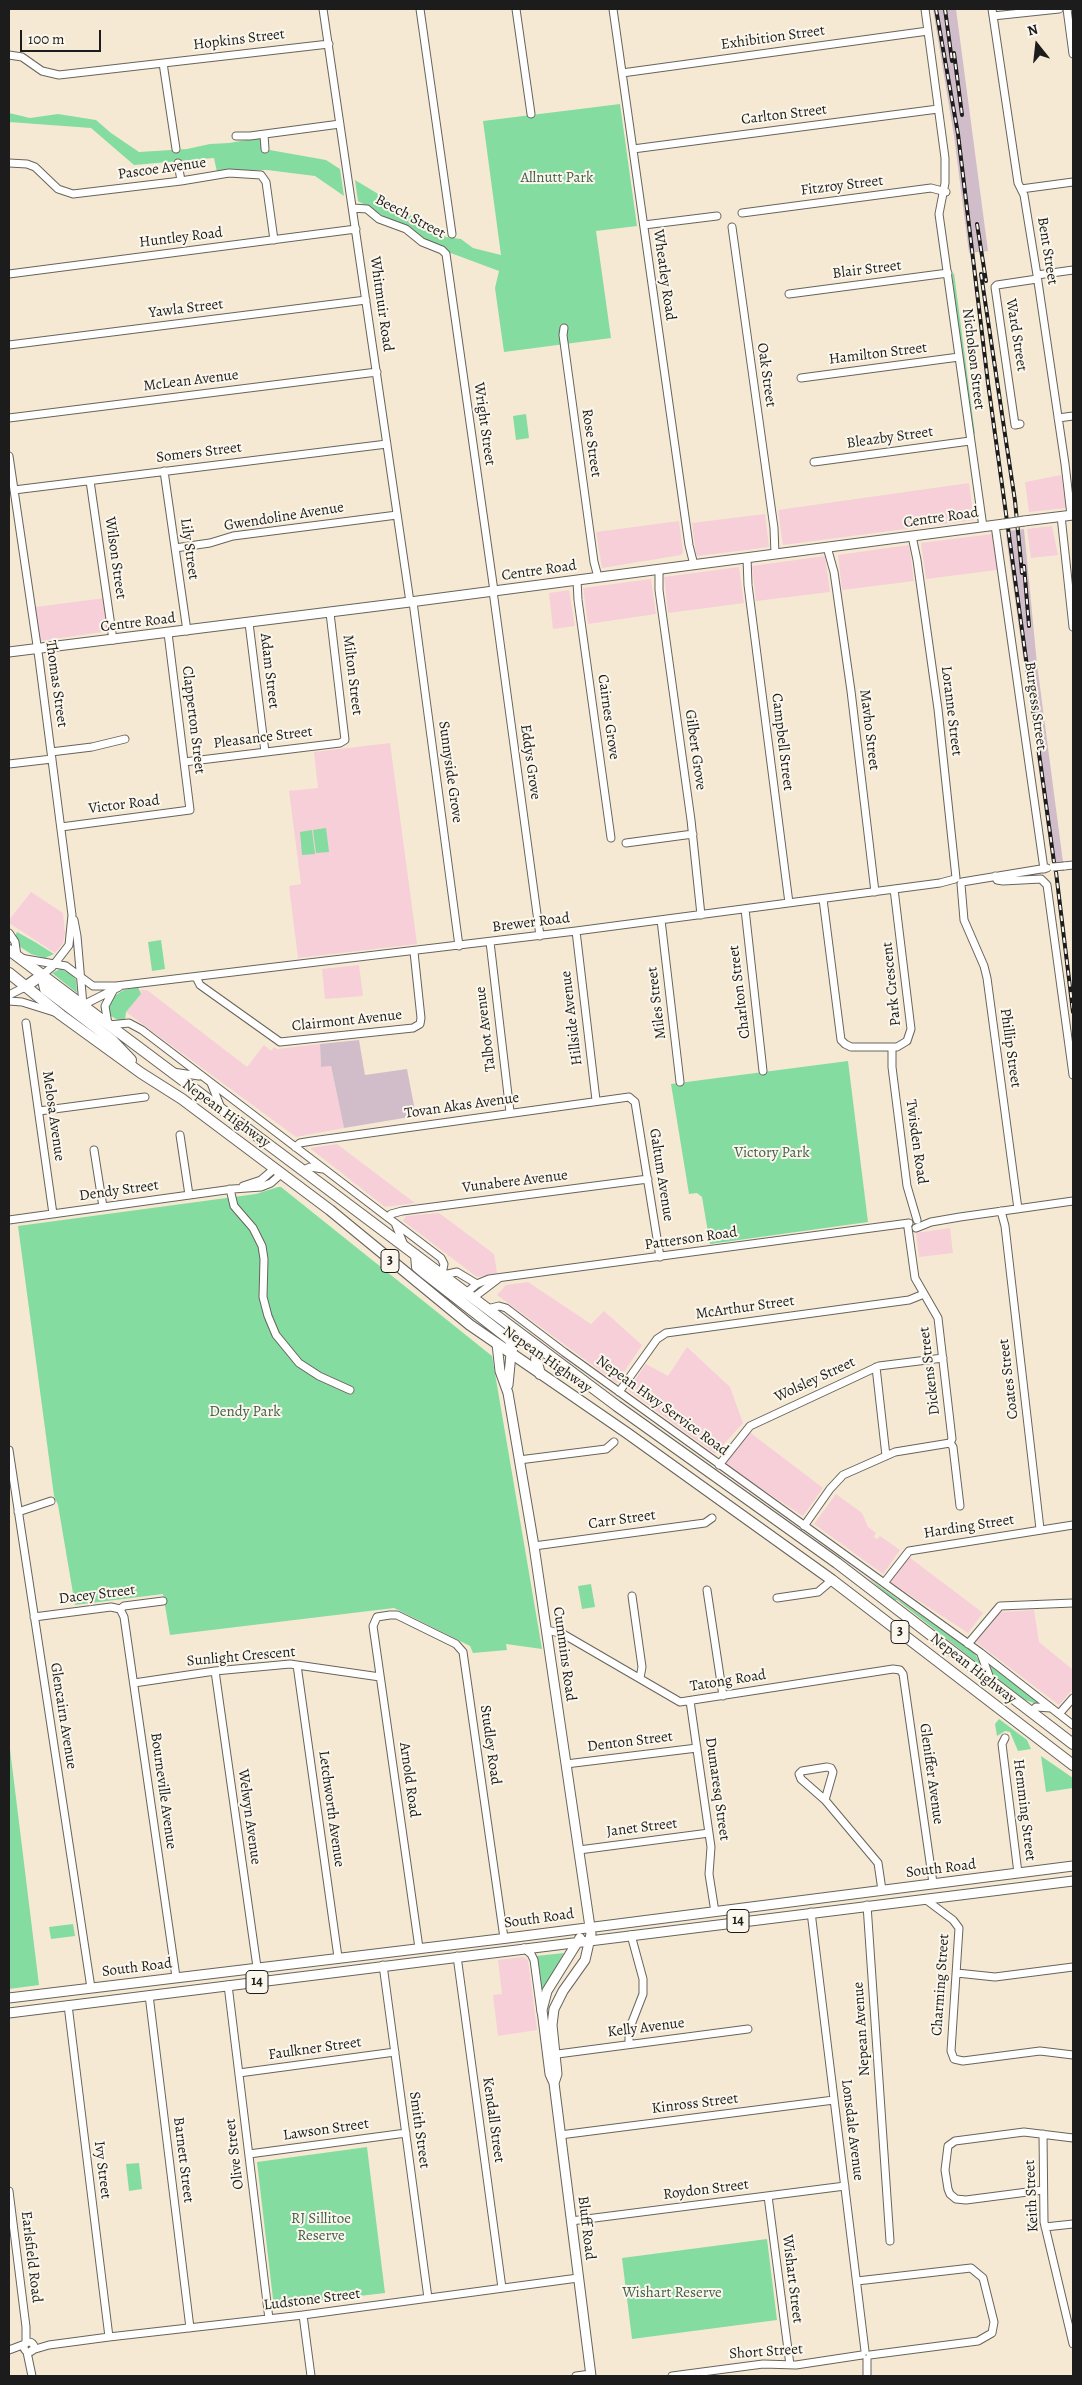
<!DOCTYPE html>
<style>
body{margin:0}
#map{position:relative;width:1082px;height:2385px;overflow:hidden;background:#f6e9d4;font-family:Alegreya,serif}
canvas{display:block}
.frame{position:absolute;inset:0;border:10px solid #1c1c1c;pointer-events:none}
.north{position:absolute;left:1012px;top:20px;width:50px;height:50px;-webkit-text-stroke:4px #fbf7ec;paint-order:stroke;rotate:344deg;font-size:14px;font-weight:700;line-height:20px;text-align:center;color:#1c1c1c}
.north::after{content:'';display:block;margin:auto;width:18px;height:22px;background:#1c1c1c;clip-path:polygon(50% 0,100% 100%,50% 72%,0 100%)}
.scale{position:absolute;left:20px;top:30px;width:81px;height:22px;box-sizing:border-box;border:2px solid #1c1c1c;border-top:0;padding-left:6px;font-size:15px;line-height:18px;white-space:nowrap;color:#1c1c1c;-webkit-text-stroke:4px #fbf7ec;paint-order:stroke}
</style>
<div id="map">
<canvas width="1082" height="2385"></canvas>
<div class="frame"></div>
<div class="north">N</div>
<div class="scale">100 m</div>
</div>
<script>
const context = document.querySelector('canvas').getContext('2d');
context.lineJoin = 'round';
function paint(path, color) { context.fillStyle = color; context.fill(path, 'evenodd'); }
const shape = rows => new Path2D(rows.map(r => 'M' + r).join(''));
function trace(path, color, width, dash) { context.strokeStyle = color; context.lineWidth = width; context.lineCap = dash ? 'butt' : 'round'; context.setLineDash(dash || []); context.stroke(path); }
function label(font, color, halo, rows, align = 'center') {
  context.font = font + ' Alegreya,serif'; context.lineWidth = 4; context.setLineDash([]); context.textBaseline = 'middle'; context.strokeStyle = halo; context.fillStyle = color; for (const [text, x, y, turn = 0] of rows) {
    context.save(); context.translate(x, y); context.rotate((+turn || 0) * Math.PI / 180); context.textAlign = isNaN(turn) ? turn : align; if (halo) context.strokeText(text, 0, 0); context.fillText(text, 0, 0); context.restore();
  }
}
paint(shape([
 [1061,475,1066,508,1029,512,1025,482],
 [969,483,974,520,783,545,778,510],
 [765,514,769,547,698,556,696,554,692,523],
 [679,521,683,552,681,555,602,568,596,532],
 [1052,526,1058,555,1031,558,1027,529],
 [992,534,997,570,926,579,921,543],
 [909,545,914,581,842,590,838,555],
 [825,556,830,592,756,601,752,566],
 [739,567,744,603,668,613,664,577],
 [651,579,656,614,588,624,583,588],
 [569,590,575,626,553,629,549,593],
 [105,598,110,631,39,641,35,607],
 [390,743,417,944,298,958,289,886,301,884,289,791,318,788,314,752],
 [31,892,63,913,65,933,63,943,55,953,9,923,9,920],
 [359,965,363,996,325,999,322,969],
 [140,990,147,990,247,1067,264,1045,271,1051,274,1047,277,1049,320,1044,321,1067,331,1066,344,1128,296,1137,126,1012,141,994],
 [337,1144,399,1191,415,1203,385,1207,311,1149,311,1148],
 [439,1213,494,1254,497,1273,477,1277,403,1221,406,1216],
 [950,1228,953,1253,919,1257,916,1233],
 [528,1282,591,1324,604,1311,642,1345,617,1383,497,1295,506,1285],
 [687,1347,730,1387,743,1423,715,1454,628,1390,646,1364,668,1376],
 [748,1431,823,1488,803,1516,724,1464],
 [836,1494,862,1513,868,1527,876,1533,872,1540,874,1537,877,1539,880,1536,900,1550,883,1574,814,1524],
 [909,1557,983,1613,968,1633,890,1582],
 [1034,1610,1039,1642,1073,1670,1073,1689,1059,1705,976,1642,1001,1612],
 [523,1957,528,1960,537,2030,498,2036,493,1995,502,1994,498,1960]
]), '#f6cfd8');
paint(shape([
 [933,9,956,9,988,251,969,253,954,136],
 [1024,529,1037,664,1063,862,1052,863,1006,535,1009,531],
 [359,1040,365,1075,407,1069,416,1116,344,1128,331,1066,321,1067,320,1044]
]), '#d1bdca');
paint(shape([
 [620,104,637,226,596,231,611,338,504,352,495,288,499,271,448,252,445,248,429,243,358,201,355,180,405,210,417,222,446,237,461,239,473,248,501,255,483,121],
 [9,113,30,118,58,114,96,120,111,133,139,152,187,149,210,144,229,143,259,138,264,149,326,160,340,169,344,196,315,176,267,170,228,170,217,172,214,158,134,165,91,128,9,122],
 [954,273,975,434,973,434,952,275],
 [526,414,529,438,516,440,513,416],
 [326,828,329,852,316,853,313,830],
 [312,830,315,854,302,855,300,832],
 [17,932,35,942,54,954,45,958,31,954,19,946,15,936],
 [161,940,165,969,152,971,148,942],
 [60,969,70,973,76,980,77,993,52,973],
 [138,987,141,994,126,1012,125,1020,118,1020,109,1015,108,1006,114,996,124,990],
 [848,1061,868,1222,710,1244,702,1197,697,1193,689,1194,671,1084],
 [278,1187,281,1187,492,1356,542,1649,506,1644,507,1650,473,1653,470,1646,394,1608,170,1635,163,1594,75,1605,58,1505,54,1496,18,1226,256,1194],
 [868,1578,974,1653,985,1669,897,1600,894,1600],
 [591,1584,595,1607,582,1609,578,1586],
 [988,1664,1014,1683,1043,1706,1025,1700,994,1676],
 [999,1719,1027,1740,1031,1749,1018,1751,1010,1732,1005,1731,997,1736,995,1724],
 [9,1741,39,1985,9,1989],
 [1041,1756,1073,1778,1073,1788,1046,1792],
 [73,1924,75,1936,51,1939,49,1927],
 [564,1953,541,1996,536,1956],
 [367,2147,385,2293,281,2305,273,2299,257,2162],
 [139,2163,142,2189,129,2191,126,2164],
 [767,2239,777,2320,632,2339,622,2258]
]), '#85dca0');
const minor = shape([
 [323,9,410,602],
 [420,9,452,234],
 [516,9,531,114],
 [613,9,689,545,694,565],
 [925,9,945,158,945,183,939,214,983,527],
 [992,9,1018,183,1024,195,1037,275,1065,464,1071,515],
 [1067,9,1073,54],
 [993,16,1059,9],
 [9,55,22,57,42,71,59,75,329,44],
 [163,63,176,149],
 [622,73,928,31],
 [264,135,265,149],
 [236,136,250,136,340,124],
 [633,149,938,109],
 [9,163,27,164,35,167,58,189,73,194,181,181,229,173,261,175,266,182,274,240],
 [178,163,181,181],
 [1021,189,1073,182],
 [353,208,367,209,379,219,406,229,422,242,442,250,446,254,494,591],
 [742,213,931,188,946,192],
 [644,225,717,216],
 [732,227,774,528,775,554],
 [9,274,356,229],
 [1037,275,1073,270],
 [789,294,948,273],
 [564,328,563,335,594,562,598,577],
 [9,345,366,300],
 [801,378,959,357],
 [9,418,377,372],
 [1058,418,1073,416],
 [1020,424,1015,425,995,287,997,285,1037,279],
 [9,456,39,659,72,915,69,945,52,967,42,975],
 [814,462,970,441],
 [164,471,187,631],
 [90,481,113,640],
 [14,490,387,444],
 [1061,516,1073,627],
 [995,525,1044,869],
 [912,536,917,560,938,709,956,878],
 [827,547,834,572,851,691,875,892],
 [175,548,210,543,233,536,397,515],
 [747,558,748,585,789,903],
 [659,569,659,590,691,820,701,915],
 [577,580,578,600,611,838],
 [493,591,540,936],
 [413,602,459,946],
 [249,623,265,752],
 [51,752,92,747,125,739],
 [184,762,340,743,345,740,330,613],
 [9,764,52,759],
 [61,827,190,810,168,633],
 [626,843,693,834],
 [1064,866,1073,865],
 [995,876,997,880,1003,881,1041,879,1047,885,1073,1075],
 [962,882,1047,868],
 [961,884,964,920,984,966,987,978,1018,1209],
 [823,899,841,1040,845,1044,851,1047,897,1047,907,1041,911,1029,894,889],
 [745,909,763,1071],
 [74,920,77,936,83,1005],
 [661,920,680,1082],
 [576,931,596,1100],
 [9,933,15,942,17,956],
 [490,942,510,1112],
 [20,958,66,966,93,986,116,986,576,931,940,883,955,879],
 [196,977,200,985,280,1042,413,1028,420,1024,421,1018,414,952],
 [9,995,25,987],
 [9,1001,22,1002,54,1012],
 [83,1005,119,987],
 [26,1023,53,1214],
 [108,1024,105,1006,113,991],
 [109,1025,129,1023,142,1030,441,1258,444,1264,442,1274],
 [892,1048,892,1067,907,1186,917,1220],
 [173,1072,199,1076],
 [211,1083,221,1108],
 [39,1111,145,1097],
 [180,1135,189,1195],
 [295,1147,300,1143,312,1141,629,1097,635,1102,660,1257],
 [94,1150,103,1207],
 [304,1170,310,1167,323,1169],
 [243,1186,261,1180,274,1169],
 [230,1189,234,1206,253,1228,262,1246,264,1259,263,1297,268,1316,276,1335,299,1363,319,1376,350,1390],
 [1001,1211,1005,1226,1040,1529],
 [388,1217,391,1214,402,1211,648,1179],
 [9,1220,233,1189,261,1187,271,1183,281,1174],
 [395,1223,404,1245],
 [908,1228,915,1278,938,1318,952,1439,950,1443,953,1447,960,1506],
 [916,1228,931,1222,960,1217,1073,1201],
 [443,1275,457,1272,477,1284],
 [466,1293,477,1284,489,1279,909,1223],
 [473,1298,498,1279],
 [487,1309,499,1306,506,1308,564,1352,981,1653,1073,1725],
 [876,1367,886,1456],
 [619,1392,657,1339,666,1333,909,1300,924,1294],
 [9,1450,91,1988],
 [519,1460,606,1449,614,1442],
 [719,1465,750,1426,879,1366,943,1358],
 [18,1512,51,1501],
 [804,1526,830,1489,843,1475,895,1452,950,1443],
 [534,1546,705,1523,712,1518],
 [884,1583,909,1551,1073,1525],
 [707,1590,723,1696],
 [632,1596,642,1667,640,1678],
 [777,1598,818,1592,832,1580],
 [120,1609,124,1617,176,1977],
 [34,1617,111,1607,120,1609,124,1606,163,1601],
 [547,1630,563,1634,680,1702,893,1669,900,1670,903,1674,933,1883],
 [968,1644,1000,1606,1073,1603],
 [981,1654,991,1681],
 [297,1665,338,1957],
 [215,1671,257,1967],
 [134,1683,215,1671,290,1664,380,1677],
 [690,1701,711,1847,709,1874,715,1912],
 [1031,1712,1036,1707,1051,1708],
 [1059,1714,1073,1698],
 [1005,1738,1002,1744,1018,1873],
 [566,1764,697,1748],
 [827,1767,831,1768,833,1772,825,1800,801,1779,799,1774,802,1771,827,1767],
 [825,1800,878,1863,882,1890],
 [579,1850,709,1833],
 [925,1899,953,1920,959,1928,951,2051,954,2059,963,2061,1040,2051,1073,2055],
 [867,1905,890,2241],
 [811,1912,865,2351],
 [419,1948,373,1626,377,1617,390,1615,397,1615,456,1644,463,1652,504,1938],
 [524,1948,531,1954,534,1960,541,2012],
 [457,1956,502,2288],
 [383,1965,428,2298],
 [957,1973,995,1977,1073,1967],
 [228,1985,269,2319],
 [149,1995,190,2328],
 [68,2005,109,2337],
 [629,2044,629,2030,643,1994,643,1979,631,1935],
 [550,2055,748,2029],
 [239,2073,395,2052],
 [1043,2134,1044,2222,1073,2344],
 [560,2135,834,2100],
 [249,2154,406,2133],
 [1043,2190,966,2200,956,2199,950,2194,948,2189,945,2170,948,2146,955,2141,1024,2132,1073,2138],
 [9,2191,26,2327,26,2343],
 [768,2196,790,2365],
 [571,2221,845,2186],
 [1045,2227,1073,2224],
 [857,2281,971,2268,983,2278,994,2322,992,2333,978,2341,870,2355],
 [303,2315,311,2376],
 '24 2347a5 5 0 1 1 10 0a5 5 0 1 1-10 0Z',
 [9,2350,25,2344],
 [32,2350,49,2345,109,2337,303,2315,578,2278],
 [27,2352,32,2376],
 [867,2359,867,2376],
 [576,2376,591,2374],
 [672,2376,763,2364,796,2365,862,2355]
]);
const major = shape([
 [1024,521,1073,515],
 [9,652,410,602,1004,524],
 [497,1344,500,1371,508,1393,534,1546,591,1934,585,1960,563,1991,554,2009,552,2025,557,2074,554,2083],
 [508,1385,511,1354],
 [580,1938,547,1991,542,2010,550,2074,554,2083,591,2376],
 [9,1998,508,1938,1073,1866],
 [9,2013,1073,1881]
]);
const highway = shape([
 [9,950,617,1406,837,1563,1073,1744],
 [9,973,61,1015,141,1073,182,1099,330,1210,470,1325,627,1433,832,1580,1073,1765],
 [42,975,45,989,112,1040,131,1060],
 [25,987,42,975],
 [416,1255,417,1267,423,1272,509,1339,513,1345,511,1354],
 [540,1374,536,1359,541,1350]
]);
trace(minor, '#68645c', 9);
trace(major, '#68645c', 11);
trace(highway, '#68645c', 12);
trace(minor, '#fff', 7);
trace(major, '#fff', 9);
trace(highway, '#fff', 10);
const rail = shape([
 [936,9,958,134,988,383,1054,862],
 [945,9,952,61],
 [954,53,962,115],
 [977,224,986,281],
 [981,274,1015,501,1022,573],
 [1024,566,1029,626],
 [1056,872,1073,1012]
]);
trace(rail, '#1c1c1c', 4);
trace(rail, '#fbf7ec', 2, [5.5]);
const minorBridge = shape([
 [1053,867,1064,866]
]);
const majorBridge = shape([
 [1004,524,1024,521]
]);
trace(minorBridge, '#68645c', 9, []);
trace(majorBridge, '#68645c', 11, []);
trace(minorBridge, '#fff', 7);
trace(majorBridge, '#fff', 9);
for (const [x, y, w] of [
 [390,1261,18],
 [900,1632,18],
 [738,1921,22],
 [257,1982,22]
]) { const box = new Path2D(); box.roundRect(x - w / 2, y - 11.5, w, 23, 4); context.fillStyle = '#fbf7ec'; context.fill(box); trace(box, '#1c1c1c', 1); }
label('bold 14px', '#1c1c1c', null, [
 ["3",390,1261],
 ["3",900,1632],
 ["14",738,1921],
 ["14",257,1982]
]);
label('15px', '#1c1c1c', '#fbf7ec', [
 ["Exhibition Street",773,38,-8],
 ["Hopkins Street",239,40,-7],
 ["Carlton Street",784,115,-7],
 ["Pascoe Avenue",162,169,-8],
 ["Fitzroy Street",842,186,-7],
 ["Beech Street",410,217,28],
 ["Huntley Road",181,238,-7],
 ["Bent Street",1047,251,81],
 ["Blair Street",867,270,-7],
 ["Wheatley Road",664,275,82],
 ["Whitmuir Road",381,304,82],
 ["Yawla Street",186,309,-7],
 ["Ward Street",1016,335,81],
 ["Hamilton Street",878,354,-7],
 ["Nicholson Street",973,359,83],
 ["Oak Street",766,375,82],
 ["McLean Avenue",191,381,-7],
 ["Wright Street",484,424,82],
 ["Bleazby Street",890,438,-8],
 ["Rose Street",591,443,82],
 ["Somers Street",199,453,-7],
 ["Gwendoline Avenue",284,517,-9],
 ["Centre Road",941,518,-8],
 ["Lily Street",189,549,82],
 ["Wilson Street",115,558,82],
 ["Centre Road",539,571,-8],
 ["Centre Road",138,623,-7],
 ["Adam Street",269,671,83],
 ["Milton Street",352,675,83],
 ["Thomas Street",56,684,82],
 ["Burgess Street",1035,706,82],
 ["Loranne Street",951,711,83],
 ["Cairnes Grove",608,717,82],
 ["Clapperton Street",193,720,83],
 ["Mavho Street",869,730,83],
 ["Pleasance Street",263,738,-7],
 ["Campbell Street",782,742,83],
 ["Gilbert Grove",695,750,82],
 ["Eddys Grove",530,762,82],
 ["Sunnyside Grove",450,772,82],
 ["Victor Road",124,805,-7],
 ["Brewer Road",531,923,-7],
 ["Park Crescent",892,984,-96],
 ["Charlton Street",740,992,-97],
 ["Miles Street",657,1003,-97],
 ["Hillside Avenue",572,1018,-97],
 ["Clairmont Avenue",347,1021,-6],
 ["Talbot Avenue",486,1029,-97],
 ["Phillip Street",1010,1048,82],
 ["Tovan Akas Avenue",462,1106,-8],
 ["Nepean Highway",226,1114,36],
 ["Melosa Avenue",53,1116,82],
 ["Twisden Road",916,1142,82],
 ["Galtum Avenue",661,1175,81],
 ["Vunabere Avenue",515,1182,-7],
 ["Dendy Street",119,1191,-8],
 ["Patterson Road",691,1239,-8],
 ["McArthur Street",745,1308,-8],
 ["Nepean Highway",547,1360,35],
 ["Dickens Street",930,1371,-97],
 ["Coates Street",1009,1379,-97],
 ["Wolsley Street",815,1380,-25],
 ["Nepean Hwy Service Road",662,1406,36],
 ["Carr Street",622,1520,-8],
 ["Harding Street",969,1527,-9],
 ["Dacey Street",97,1595,-7],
 ["Cummins Road",564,1654,82],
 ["Sunlight Crescent",241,1657,-5],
 ["Nepean Highway",973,1669,38],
 ["Tatong Road",728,1681,-9],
 ["Glencairn Avenue",63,1716,81],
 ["Denton Street",630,1742,-7],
 ["Studley Road",490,1745,82],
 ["Gleniffer Avenue",931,1774,82],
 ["Arnold Road",409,1780,82],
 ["Dumaresq Street",717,1789,82],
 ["Bourneville Avenue",163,1791,82],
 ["Letchworth Avenue",331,1809,82],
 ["Hemming Street",1024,1810,83],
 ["Welwyn Avenue",249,1817,82],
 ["Janet Street",642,1828,-7],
 ["South Road",941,1869,-7],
 ["South Road",539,1919,-8],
 ["South Road",137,1968,-7],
 ["Charming Street",941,1985,-86],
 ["Kelly Avenue",646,2028,-7],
 ["Nepean Avenue",862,2029,-94],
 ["Faulkner Street",315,2049,-8],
 ["Kinross Street",695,2104,-7],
 ["Kendall Street",493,2120,82],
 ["Lawson Street",326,2130,-8],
 ["Smith Street",419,2130,82],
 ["Lonsdale Avenue",852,2130,83],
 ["Olive Street",235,2154,-97],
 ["Barnett Street",183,2160,83],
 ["Ivy Street",102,2170,83],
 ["Roydon Street",706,2190,-7],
 ["Keith Street",1032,2196,-93],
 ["Bluff Road",586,2228,83],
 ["Earlsfield Road",31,2257,83],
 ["Wishart Street",792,2279,83],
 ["Ludstone Street",312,2300,-7],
 ["Short Street",766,2352,-4]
]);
label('15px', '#415f4a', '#fbf7ec', [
 ["Allnutt Park",557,178],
 ["Victory Park",772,1153],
 ["Dendy Park",245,1412],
 ["RJ Sillitoe",321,2219],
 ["Reserve",321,2236],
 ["Wishart Reserve",672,2293]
]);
</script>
